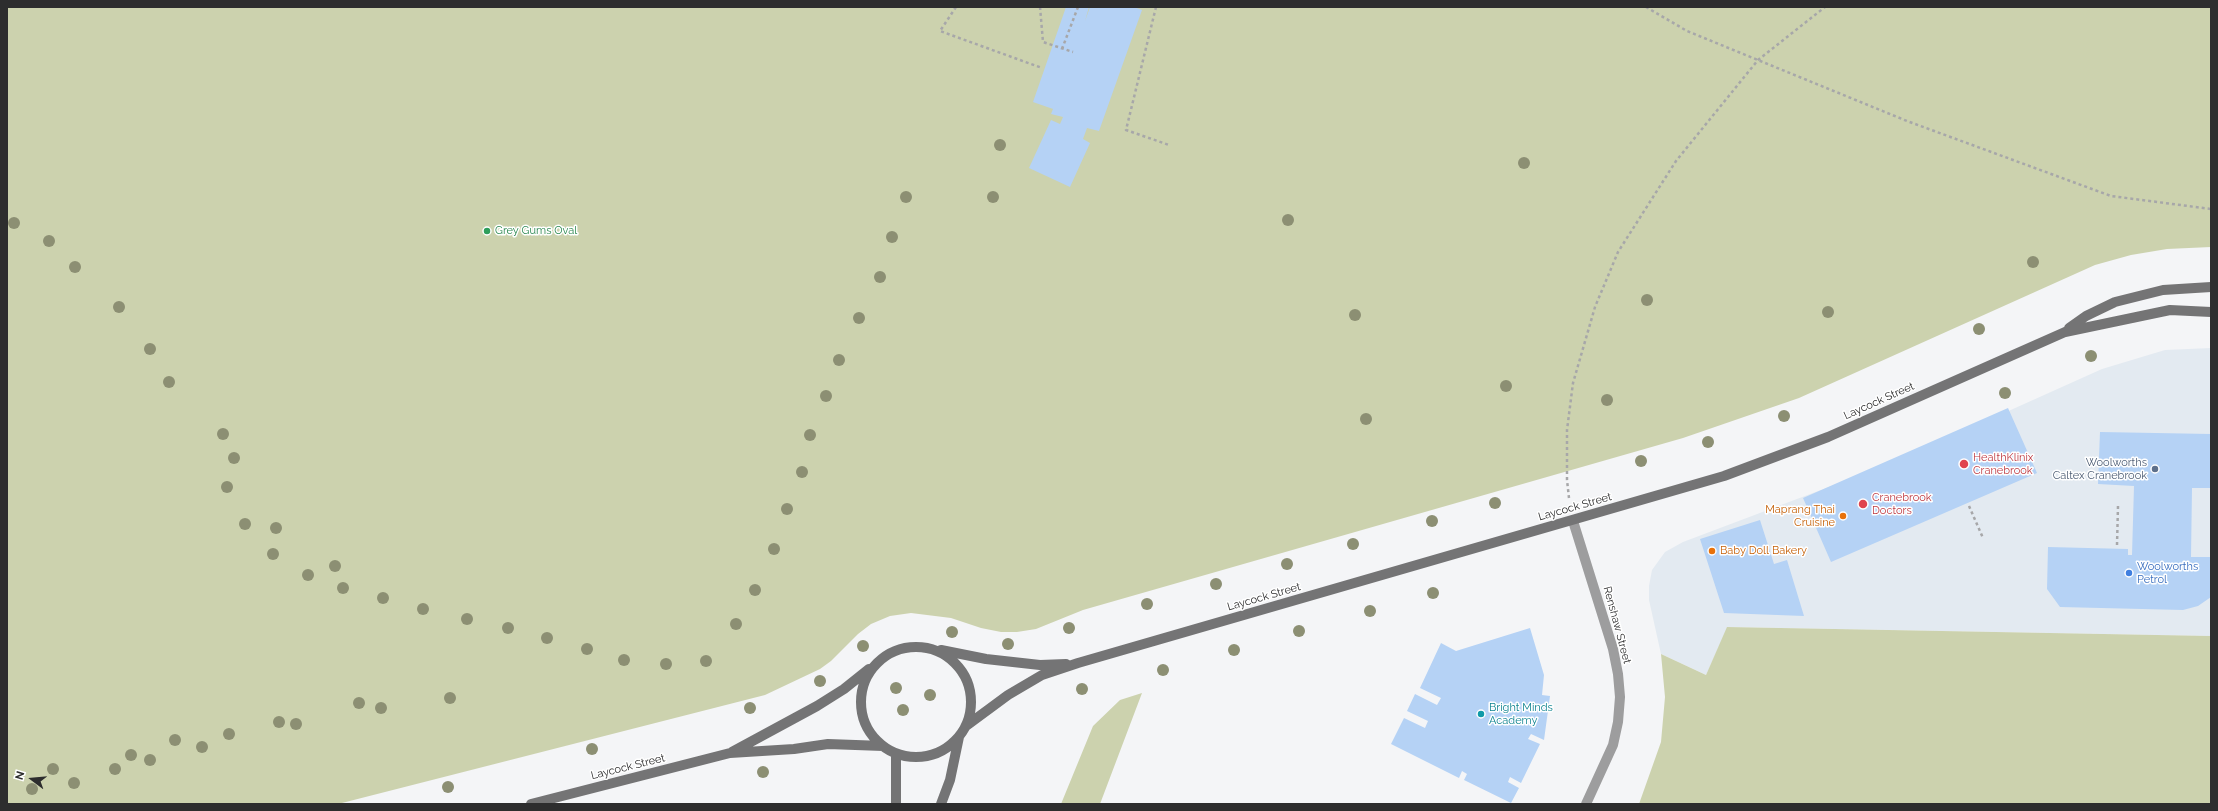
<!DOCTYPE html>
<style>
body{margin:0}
#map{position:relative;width:2218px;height:811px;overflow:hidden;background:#f4f5f7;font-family:Raleway,sans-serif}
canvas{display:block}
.frame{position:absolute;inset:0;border:8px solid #2d2d2e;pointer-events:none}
.north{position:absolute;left:12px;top:759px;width:40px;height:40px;-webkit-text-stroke:3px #fff;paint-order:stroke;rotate:286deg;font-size:11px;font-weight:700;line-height:16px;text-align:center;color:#2d2d2e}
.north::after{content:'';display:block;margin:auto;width:14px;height:18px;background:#2d2d2e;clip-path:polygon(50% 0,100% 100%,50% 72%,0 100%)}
</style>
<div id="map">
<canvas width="2218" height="811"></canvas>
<div class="frame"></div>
<div class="north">N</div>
</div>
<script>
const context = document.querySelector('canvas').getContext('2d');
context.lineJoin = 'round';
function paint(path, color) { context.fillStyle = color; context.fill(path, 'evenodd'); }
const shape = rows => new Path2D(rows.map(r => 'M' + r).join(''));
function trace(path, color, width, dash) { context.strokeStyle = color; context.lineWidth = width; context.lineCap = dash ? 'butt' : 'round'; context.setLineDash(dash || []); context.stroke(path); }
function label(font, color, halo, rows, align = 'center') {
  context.font = font + ' Raleway,sans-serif'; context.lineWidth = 3; context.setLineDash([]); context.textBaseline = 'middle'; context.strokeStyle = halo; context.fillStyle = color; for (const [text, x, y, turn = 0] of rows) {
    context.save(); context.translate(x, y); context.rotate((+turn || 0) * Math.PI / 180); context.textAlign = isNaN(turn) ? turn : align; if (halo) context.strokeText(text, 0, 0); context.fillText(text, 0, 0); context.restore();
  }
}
paint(shape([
 [2211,348,2211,636,1728,627,1706,675,1661,654,1649,600,1649,586,1652,570,1665,552,1683,542,1895,462,2102,369,2165,350]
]), '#e3eaf1');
paint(shape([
 [7,7,2211,7,2211,247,2167,249,2131,255,2095,265,1799,398,1683,438,1083,610,1036,629,1017,632,1001,632,981,628,951,618,911,613,890,616,871,624,858,634,831,661,820,669,765,695,338,804,7,804],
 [1727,627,2211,636,2211,804,1639,804,1661,742,1665,697,1661,654,1706,675],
 [1142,693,1100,804,1061,804,1093,726,1120,700]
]), '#ccd2ae');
paint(shape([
 [1066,7,1089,7,1085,21,1090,7,1134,7,1142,10,1099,131,1087,128,1083,139,1090,143,1070,187,1029,168,1051,120,1060,124,1063,117,1051,114,1053,109,1033,102],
 [2008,408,2037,473,1831,562,1803,498],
 [2100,432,2211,434,2211,488,2192,488,2191,557,2211,557,2211,597,2198,606,2183,610,2060,607,2047,589,2048,547,2128,549,2128,555,2132,555,2134,486,2098,484],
 [1760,520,1774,564,1787,560,1804,616,1724,613,1700,539],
 [1530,628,1544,675,1542,695,1550,696,1544,740,1531,734,1528,739,1540,744,1521,783,1510,777,1508,782,1519,788,1511,803,1464,780,1467,774,1462,771,1459,778,1391,744,1404,718,1425,728,1428,721,1407,711,1415,694,1437,705,1441,698,1420,688,1441,643,1456,651]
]), '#b5d2f5');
trace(shape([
 [956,7,940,31,1042,68],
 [1040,7,1043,42,1073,52],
 [1156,7,1126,130,1169,145],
 [1646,7,1687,31,1907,121,2111,196,2211,209],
 [1062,49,1078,7],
 [1569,498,1567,480,1567,430,1573,383,1595,307,1618,252,1676,161,1758,60,1825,7],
 [1969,506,1983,538],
 [2117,545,2118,506]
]), '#a7a7a9', 2.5, [3, 3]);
trace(shape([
 [1573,521,1613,649,1618,674,1620,697,1618,722,1613,745,1586,804]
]), '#9d9d9e', 10);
trace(shape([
 [2069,328,2086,316,2115,302,2163,290,2211,287],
 '861 702a55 55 0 1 1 110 0a55 55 0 1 1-110 0Z',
 [941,650,986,659,1040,665,1066,664],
 [966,726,1008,695,1042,675,1078,663,1724,476,1828,437,2065,332,2170,310,2211,312],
 [732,752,817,706,844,689,869,669],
 [896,754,896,804],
 [531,804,730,753,794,749,828,744,883,746],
 [941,804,950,780,959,737]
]), '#747475', 10);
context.fillStyle = '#8c8f73';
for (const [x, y] of [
 [1000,145],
 [1524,163],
 [906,197],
 [993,197],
 [1288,220],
 [14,223],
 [892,237],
 [49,241],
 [2033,262],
 [75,267],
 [880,277],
 [1647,300],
 [119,307],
 [1828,312],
 [1355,315],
 [859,318],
 [1979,329],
 [150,349],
 [2091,356],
 [839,360],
 [169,382],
 [1506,386],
 [2005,393],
 [826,396],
 [1607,400],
 [1784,416],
 [1366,419],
 [223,434],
 [810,435],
 [1708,442],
 [234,458],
 [1641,461],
 [802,472],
 [227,487],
 [1495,503],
 [787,509],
 [1432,521],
 [245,524],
 [276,528],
 [1353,544],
 [774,549],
 [273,554],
 [1287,564],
 [335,566],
 [308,575],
 [1216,584],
 [343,588],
 [755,590],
 [1433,593],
 [383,598],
 [1147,604],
 [423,609],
 [1370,611],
 [467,619],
 [736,624],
 [508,628],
 [1069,628],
 [1299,631],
 [952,632],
 [547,638],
 [1008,644],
 [863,646],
 [587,649],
 [1234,650],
 [624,660],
 [706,661],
 [666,664],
 [1163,670],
 [820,681],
 [896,688],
 [1082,689],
 [930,695],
 [450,698],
 [359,703],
 [381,708],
 [750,708],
 [903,710],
 [279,722],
 [296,724],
 [229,734],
 [175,740],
 [202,747],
 [592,749],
 [131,755],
 [150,760],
 [53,769],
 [115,769],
 [763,772],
 [74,783],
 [448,787],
 [32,789]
]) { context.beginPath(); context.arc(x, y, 6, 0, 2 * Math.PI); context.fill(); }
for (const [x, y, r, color] of [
 [487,231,4,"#2e9e5b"],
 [1964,464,5,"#e0444e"],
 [2155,469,4,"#5c6f8a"],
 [1863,504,5,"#e0444e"],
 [1843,516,4,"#e8710a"],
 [1712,551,4,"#e8710a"],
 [2129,573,4,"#3f7fe0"],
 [1481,714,4,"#0f9aa8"]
]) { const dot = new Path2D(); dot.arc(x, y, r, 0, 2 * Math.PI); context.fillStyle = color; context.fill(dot); trace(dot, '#fff', 1.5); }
label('11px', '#27864d', '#fff', [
 ["Grey Gums Oval",495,231]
], 'left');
label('11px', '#2d2d2e', '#fff', [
 ["Laycock Street",1879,401,-24],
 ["Laycock Street",1575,507,-16],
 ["Laycock Street",1264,597,-16],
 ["Renshaw Street",1617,625,75],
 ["Laycock Street",628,767,-14]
]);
label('11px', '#be3a42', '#fff', [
 ["HealthKlinix",1973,458],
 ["Cranebrook",1973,471],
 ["Cranebrook",1872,498],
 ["Doctors",1872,511]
], 'left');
label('11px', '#4e5e75', '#fff', [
 ["Woolworths",2147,463],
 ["Caltex Cranebrook",2147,476]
], 'right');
label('11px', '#c56008', '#fff', [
 ["Maprang Thai",1835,510],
 ["Cruisine",1835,523],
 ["Baby Doll Bakery",1720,551,"left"]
], 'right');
label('11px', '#366cbe', '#fff', [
 ["Woolworths",2137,567],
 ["Petrol",2137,580]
], 'left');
label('11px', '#0d838f', '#fff', [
 ["Bright Minds",1489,708],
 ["Academy",1489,721]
], 'left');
</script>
